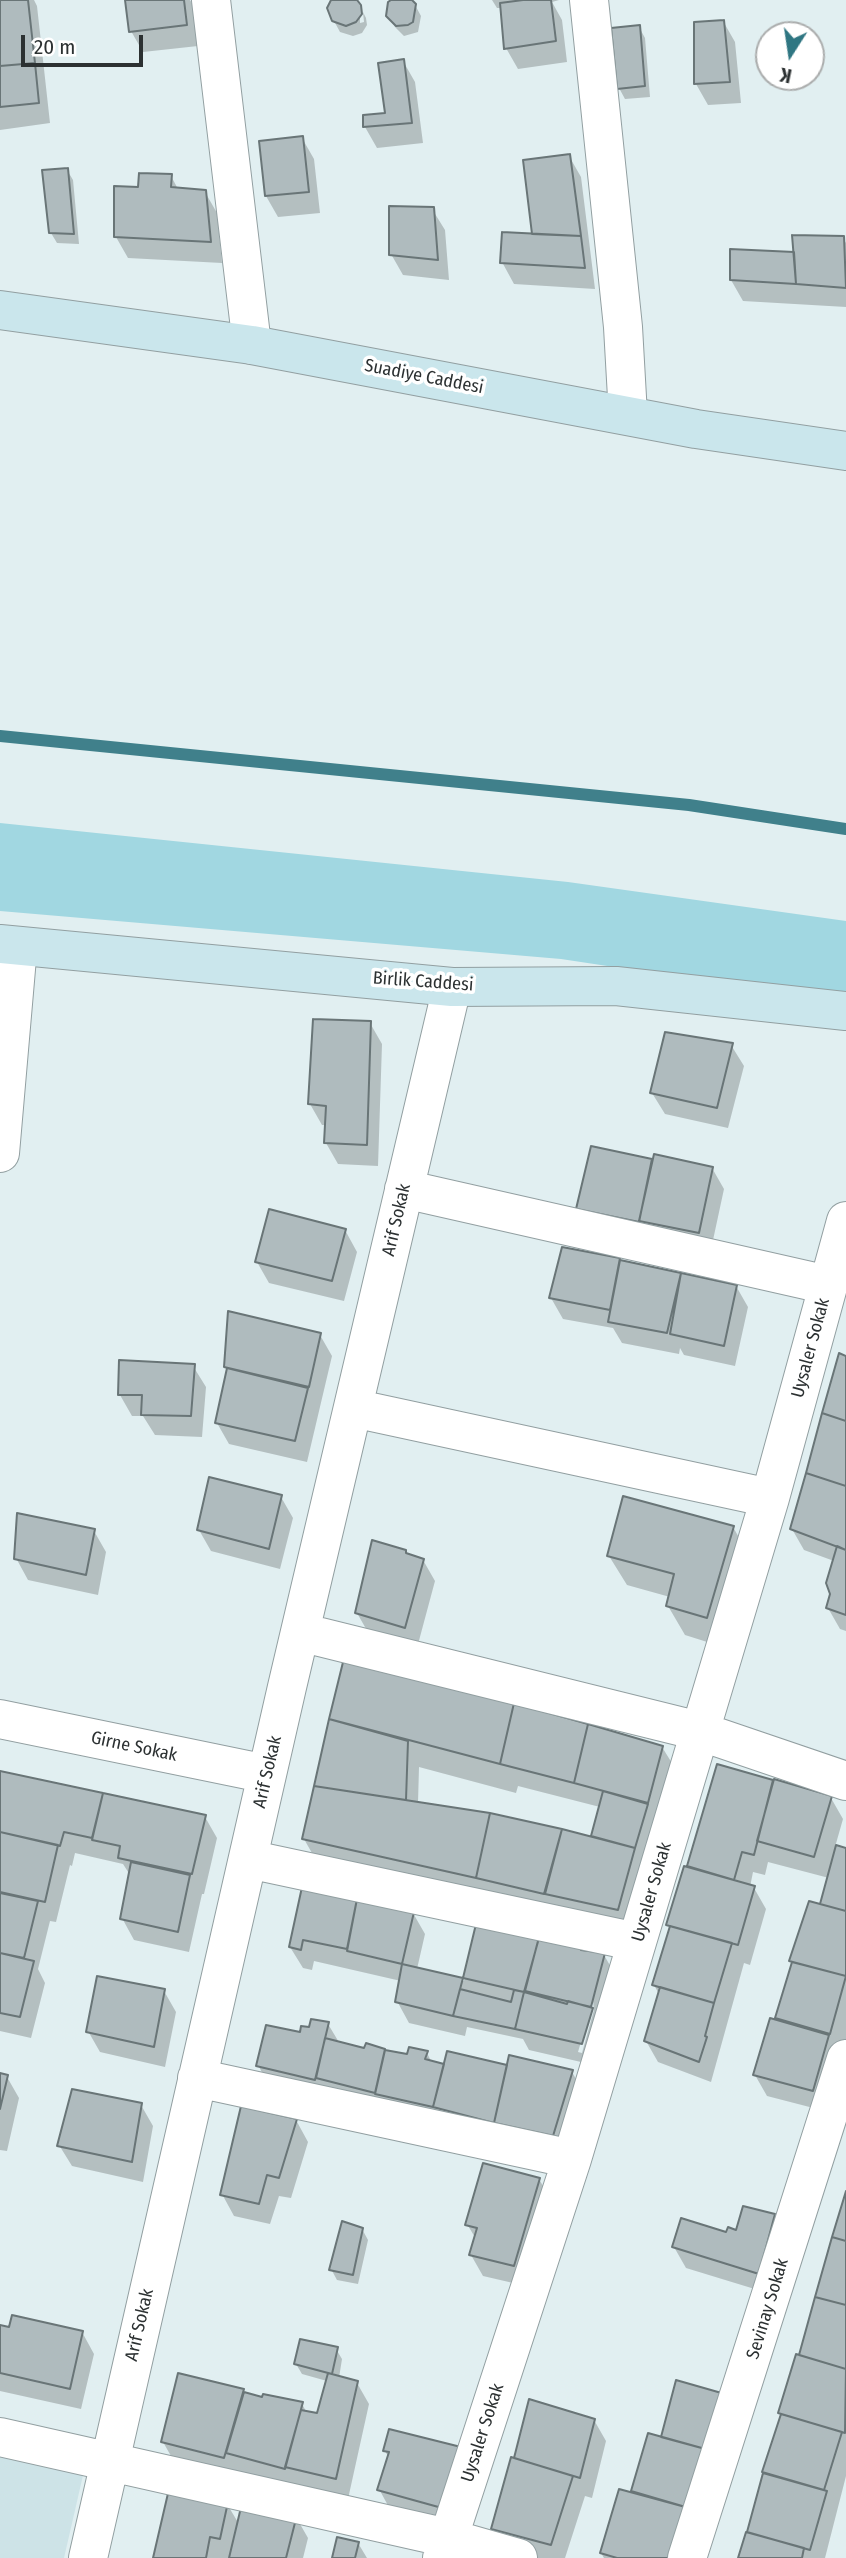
<!DOCTYPE html>
<style>
body{margin:0}
#map{position:relative;width:846px;height:2558px;overflow:hidden;background:#e1eff1;font-family:"Fira Sans Condensed",sans-serif}
canvas{display:block}
.north{position:absolute;left:755px;top:21px;width:70px;height:70px;box-sizing:border-box;background:#fff;border:2px solid #abadad;border-radius:50%;rotate:192deg;font-size:19px;font-weight:700;line-height:28px;text-align:center;color:#2c3132}
.north::after{content:'';display:block;margin:auto;width:24px;height:32px;background:#2f7682;clip-path:polygon(50% 0,100% 100%,50% 72%,0 100%)}
.scale{position:absolute;left:21px;top:35px;width:122px;height:32px;box-sizing:border-box;border:4px solid #2c3132;border-top:0;padding-left:9px;font-size:21px;line-height:24px;white-space:nowrap;color:#2c3132;-webkit-text-stroke:5px #fff;paint-order:stroke}
</style>
<div id="map">
<canvas width="846" height="2558"></canvas>
<div class="north">K</div>
<div class="scale">20 m</div>
</div>
<script>
const context = document.querySelector('canvas').getContext('2d');
context.lineJoin = 'round';
function paint(path, color) { context.fillStyle = color; context.fill(path, 'evenodd'); }
const shape = rows => new Path2D(rows.map(r => 'M' + r).join(''));
function trace(path, color, width, dash) { context.strokeStyle = color; context.lineWidth = width; context.lineCap = dash ? 'butt' : 'round'; context.setLineDash(dash || []); context.stroke(path); }
function label(font, color, halo, rows, align = 'center') {
  context.font = font + ' "Fira Sans Condensed",sans-serif'; context.lineWidth = 7; context.setLineDash([]); context.textBaseline = 'middle'; context.strokeStyle = halo; context.fillStyle = color; for (const [text, x, y, turn = 0] of rows) {
    context.save(); context.translate(x, y); context.rotate((+turn || 0) * Math.PI / 180); context.textAlign = isNaN(turn) ? turn : align; if (halo) context.strokeText(text, 0, 0); context.fillText(text, 0, 0); context.restore();
  }
}
paint(shape([
 [0,2454,84,2471,64,2558,0,2558]
]), '#cde3e7');
paint(shape([
 [0,823,568,882,846,921,846,1002,561,959,0,911]
]), '#a1d7e1');
paint(shape([
 [0,0,34,0,37,6,50,123,0,130],
 [127,0,190,0,193,5,198,46,143,52,131,31],
 [333,0,355,0,360,8,360,23,364,22,363,12,366,18,367,25,362,33,353,36,340,32,334,21],
 [393,0,410,0,415,5,421,16,418,32,404,36,395,27,388,16],
 [492,0,559,0,552,2,562,20,567,62,518,69,506,48,502,8,497,8],
 [723,21,735,42,741,103,708,105,696,84,696,23],
 [639,27,645,38,650,97,625,99,619,88],
 [403,61,415,82,423,143,377,148,365,127,387,114],
 [302,138,314,159,320,213,278,217,266,196],
 [569,156,581,177,595,289,514,284,502,262,534,236],
 [67,170,73,180,79,244,57,243,51,233],
 [171,176,178,189,205,192,217,213,222,263,128,258,116,237,140,188],
 [432,209,445,230,449,280,403,275,391,254],
 [843,238,846,243,846,307,743,301,731,280],
 [370,1023,382,1044,378,1166,338,1164,326,1143,327,1125,322,1125,310,1104],
 [731,1045,744,1066,728,1128,665,1114,652,1093],
 [592,1148,654,1162,712,1168,724,1189,710,1254,590,1230],
 [345,1230,357,1252,344,1301,269,1283,257,1262],
 [619,1260,621,1262,736,1286,748,1307,735,1366,684,1355,680,1348,679,1354,622,1343,613,1328,563,1319,551,1298],
 [320,1335,332,1356,307,1462,229,1444,217,1423,228,1371,226,1367],
 [846,1358,846,1631,840,1629,828,1608,834,1561,804,1550,792,1529],
 [193,1366,206,1387,202,1437,155,1435,143,1416,132,1416,120,1395],
 [281,1497,293,1518,280,1569,211,1551,199,1530],
 [733,1527,750,1557,723,1647,685,1635,668,1606,670,1597,627,1585,609,1556],
 [94,1531,106,1552,98,1595,28,1580,16,1558],
 [405,1552,408,1556,423,1560,435,1581,417,1648,369,1634,357,1613],
 [346,1656,662,1747,675,1768,629,1931,321,1869,304,1839],
 [419,1767,516,1793,518,1786,600,1807,592,1838,490,1815,418,1803],
 [718,1766,831,1798,843,1819,835,1847,846,1850,846,2042,825,2111,767,2096,755,2075,776,2021,793,1965,791,1961,821,1906,829,1878,768,1862,765,1875,753,1872,750,1887,754,1888,766,1909,750,1965,744,1963,711,2082,658,2062,646,2041,659,1994,654,1985,671,1929,668,1925,688,1869],
 [0,1773,205,1817,217,1838,204,1894,202,1894,189,1952,134,1940,122,1918,130,1875,123,1864,75,1853,72,1866,70,1865,56,1922,50,1921,38,1969,45,1983,31,2038,0,2031],
 [303,1889,413,1913,425,1934,417,1969,464,1981,477,1926,581,1949,583,1952,604,1955,616,1976,594,2065,529,2050,523,2039,467,2027,465,2036,409,2023,397,2001,401,1981,314,1961,312,1970,303,1968,290,1947],
 [593,2001,594,2010,582,2053,578,2052],
 [164,1991,176,2012,165,2067,100,2052,88,2031],
 [328,2024,340,2044,365,2050,367,2045,408,2057,427,2053,432,2063,445,2066,509,2067,572,2072,584,2093,565,2156,270,2087,258,2065,301,2034],
 [0,2075,7,2077,19,2098,7,2151,0,2150],
 [141,2105,153,2126,143,2182,72,2166,59,2145],
 [296,2120,308,2142,291,2198,279,2196,270,2224,234,2216,222,2194],
 [539,2179,551,2200,526,2286,483,2276,471,2255,476,2239,467,2224],
 [846,2202,846,2476,825,2558,740,2558,782,2416,780,2413,801,2357],
 [774,2216,786,2237,771,2294,686,2268,674,2247,737,2232],
 [362,2229,368,2240,358,2284,337,2280,331,2269],
 [0,2327,82,2332,94,2354,81,2409,0,2391],
 [336,2349,342,2359,339,2378,357,2383,369,2404,348,2499,175,2463,163,2442,243,2390,245,2394,264,2399,302,2404,307,2413,318,2415,327,2381,302,2374,296,2364],
 [673,2404,692,2558,604,2558,601,2553,632,2494,649,2436,662,2439],
 [594,2420,606,2441,592,2498,585,2496,565,2558,537,2558,505,2549,493,2528,512,2460],
 [390,2431,454,2528,391,2511,379,2489,389,2458,385,2451],
 [227,2504,239,2524,296,2517,308,2538,303,2558,154,2558],
 [358,2543,367,2558,334,2558]
]), '#0003');
trace(shape([
 [0,736,689,805,846,829]
]), '#40808b', 12);
const building = shape([
 [0,0,28,0,35,63,0,66,0,0],
 [125,0,184,0,187,25,129,32,125,0],
 [331,0,357,0,361,5,362,14,356,22,346,26,332,21,327,8,331,0],
 [391,0,412,0,416,4,413,22,408,25,396,26,386,16,388,2,391,0],
 [523,0,551,0,556,41,504,49,500,3,523,0],
 [724,20,730,82,694,84,694,22,724,20],
 [640,25,645,86,617,89,611,28,640,25],
 [404,59,412,123,363,127,363,115,385,113,378,63,404,59],
 [35,63,39,103,0,107,0,66,35,63],
 [303,136,309,192,265,196,259,141,303,136],
 [570,154,581,236,532,234,523,160,570,154],
 [68,168,74,234,49,233,42,170,68,168],
 [139,173,172,174,171,187,206,190,211,242,114,237,114,186,138,187,139,173],
 [389,206,434,207,438,260,389,255,389,206],
 [502,232,581,236,585,268,500,263,502,232],
 [792,235,844,236,846,288,796,284,792,235],
 [730,249,794,252,796,284,730,280,730,249],
 [313,1019,371,1021,367,1145,324,1143,326,1106,308,1104,313,1019],
 [665,1032,733,1043,717,1108,650,1093,665,1032],
 [591,1146,652,1159,639,1222,576,1209,591,1146],
 [654,1154,713,1167,699,1233,639,1221,654,1154],
 [269,1209,346,1229,332,1281,255,1262,269,1209],
 [562,1247,620,1258,610,1310,549,1298,562,1247],
 [620,1260,681,1273,667,1333,608,1322,620,1260],
 [681,1273,737,1285,724,1346,670,1334,681,1273],
 [228,1311,321,1333,309,1387,224,1367,228,1311],
 [839,1353,846,1356,846,1421,822,1413,839,1353],
 [119,1360,195,1364,191,1416,141,1415,142,1395,118,1395,119,1360],
 [227,1368,308,1388,295,1441,215,1423,227,1368],
 [822,1413,846,1421,846,1486,806,1473,822,1413],
 [806,1473,846,1486,846,1550,790,1529,806,1473],
 [209,1477,282,1495,269,1549,197,1530,209,1477],
 [623,1496,734,1526,707,1618,666,1606,674,1574,607,1556,623,1496],
 [17,1513,95,1529,86,1575,14,1559,17,1513],
 [372,1540,406,1550,406,1553,424,1559,405,1628,355,1613,372,1540],
 [837,1546,846,1550,846,1615,826,1608,830,1594,826,1583,837,1546],
 [345,1654,514,1703,500,1764,329,1719,345,1654],
 [514,1703,588,1724,574,1783,500,1764,514,1703],
 [329,1719,408,1741,406,1800,314,1786,329,1719],
 [588,1724,663,1746,648,1803,574,1783,588,1724],
 [717,1764,773,1780,754,1855,742,1852,734,1880,687,1866,717,1764],
 [0,1771,103,1793,92,1838,64,1832,60,1846,0,1832,0,1771],
 [774,1779,832,1796,814,1857,757,1841,774,1779],
 [314,1786,490,1813,476,1878,302,1839,314,1786],
 [603,1791,648,1804,635,1848,591,1836,603,1791],
 [103,1793,206,1815,192,1874,118,1858,120,1846,92,1840,103,1793],
 [490,1813,562,1829,544,1894,476,1878,490,1813],
 [562,1829,635,1848,618,1910,545,1894,562,1829],
 [0,1832,58,1845,45,1902,0,1892,0,1832],
 [836,1845,846,1848,846,1911,820,1904,836,1845],
 [131,1862,190,1875,178,1932,120,1919,131,1862],
 [684,1866,755,1886,738,1945,666,1925,684,1866],
 [302,1887,357,1899,347,1949,303,1940,301,1950,289,1947,302,1887],
 [0,1893,38,1901,24,1958,0,1953,0,1893],
 [357,1899,414,1912,402,1964,347,1951,357,1899],
 [809,1901,846,1911,846,1976,789,1961,809,1901],
 [476,1924,539,1938,524,1992,463,1978,476,1924],
 [670,1926,732,1943,714,2003,652,1985,670,1926],
 [539,1937,582,1947,581,1950,605,1953,591,2007,525,1991,539,1937],
 [0,1953,34,1961,20,2017,0,2013,0,1953],
 [792,1962,846,1976,830,2034,775,2018,792,1962],
 [402,1964,463,1978,453,2016,395,2002,402,1964],
 [97,1976,165,1989,154,2047,86,2032,97,1976],
 [660,1987,714,2003,705,2036,707,2037,699,2062,644,2041,660,1987],
 [460,1989,511,2002,514,1990,524,1992,515,2029,453,2016,460,1989],
 [524,1992,567,2004,568,2001,593,2008,582,2044,515,2029,524,1992],
 [770,2018,829,2035,813,2091,753,2075,770,2018],
 [311,2019,329,2022,315,2080,256,2066,266,2025,300,2032,301,2026,309,2027,311,2019],
 [325,2038,364,2048,366,2043,385,2049,375,2093,316,2078,325,2038],
 [409,2047,428,2051,425,2059,444,2064,433,2107,375,2094,385,2050,407,2054,409,2047],
 [447,2051,507,2065,494,2123,433,2107,447,2051],
 [509,2055,573,2070,553,2136,494,2123,509,2055],
 [0,2073,8,2075,0,2109,0,2073],
 [72,2089,142,2103,132,2162,57,2146,72,2089],
 [241,2106,297,2119,279,2178,267,2175,259,2204,220,2195,241,2106],
 [483,2163,540,2178,514,2266,469,2255,477,2228,465,2225,483,2163],
 [846,2191,846,2241,832,2237,846,2191],
 [743,2206,775,2214,759,2274,672,2247,681,2218,726,2232,728,2227,736,2230,743,2206],
 [342,2221,363,2228,353,2275,329,2270,342,2221],
 [832,2237,846,2241,846,2305,815,2297,832,2237],
 [815,2297,846,2305,846,2369,799,2355,815,2297],
 [12,2315,83,2331,70,2389,0,2373,0,2325,9,2327,12,2315],
 [300,2339,338,2347,332,2374,294,2364,300,2339],
 [796,2354,846,2369,845,2433,778,2413,796,2354],
 [178,2373,244,2389,224,2458,161,2442,178,2373],
 [328,2373,358,2381,336,2479,285,2467,301,2410,317,2413,328,2373],
 [676,2380,725,2394,709,2450,661,2437,676,2380],
 [244,2392,262,2397,263,2394,303,2402,285,2469,226,2453,244,2392],
 [529,2399,595,2419,580,2478,514,2458,529,2399],
 [781,2414,842,2432,824,2490,762,2472,781,2414],
 [389,2429,461,2447,442,2508,377,2490,389,2452,383,2451,389,2429],
 [648,2433,709,2450,689,2508,631,2491,648,2433],
 [511,2457,573,2476,551,2545,491,2529,511,2457],
 [763,2473,827,2491,810,2550,747,2532,763,2473],
 [169,2489,228,2502,220,2539,210,2537,206,2558,153,2558,169,2489],
 [619,2489,689,2508,674,2558,617,2558,600,2553,619,2489],
 [242,2503,297,2515,286,2558,229,2558,242,2503],
 [746,2532,804,2548,802,2558,738,2558,746,2532],
 [337,2537,359,2542,355,2558,332,2558,337,2537]
]);
paint(building, '#afbbbe');
trace(building, '#697577', 2);
const street = shape([
 [211,0,252,345],
 [589,0,623,327,628,415],
 [0,1153,18,946],
 [404,1189,828,1285],
 [353,1408,770,1498],
 [300,1632,699,1731,846,1781],
 [0,1719,267,1774],
 [248,1859,637,1942],
 [197,2078,572,2159],
 [0,2437,448,2538,518,2558],
 [88,2558,287,1687,452,987],
 [442,2558,572,2159,770,1498,846,1221],
 [687,2558,846,2059]
]);
const secondary = shape([
 [0,310,252,345,696,429,846,451],
 [0,944,452,987,616,986,846,1011]
]);
trace(street, '#929fa1', 40);
trace(secondary, '#929fa1', 40);
trace(street, '#fff', 38);
trace(secondary, '#cae6ec', 38);
label('18px', '#2c3132', '#fff', [
 ["Suadiye Caddesi",424,377,11],
 ["Birlik Caddesi",423,982,4],
 ["Arif Sokak",397,1220,-77],
 ["Uysaler Sokak",811,1348,-75],
 ["Girne Sokak",134,1747,12],
 ["Arif Sokak",268,1772,-77],
 ["Uysaler Sokak",652,1892,-74],
 ["Sevinay Sokak",768,2309,-73],
 ["Arif Sokak",140,2325,-77],
 ["Uysaler Sokak",483,2433,-72]
]);
</script>
